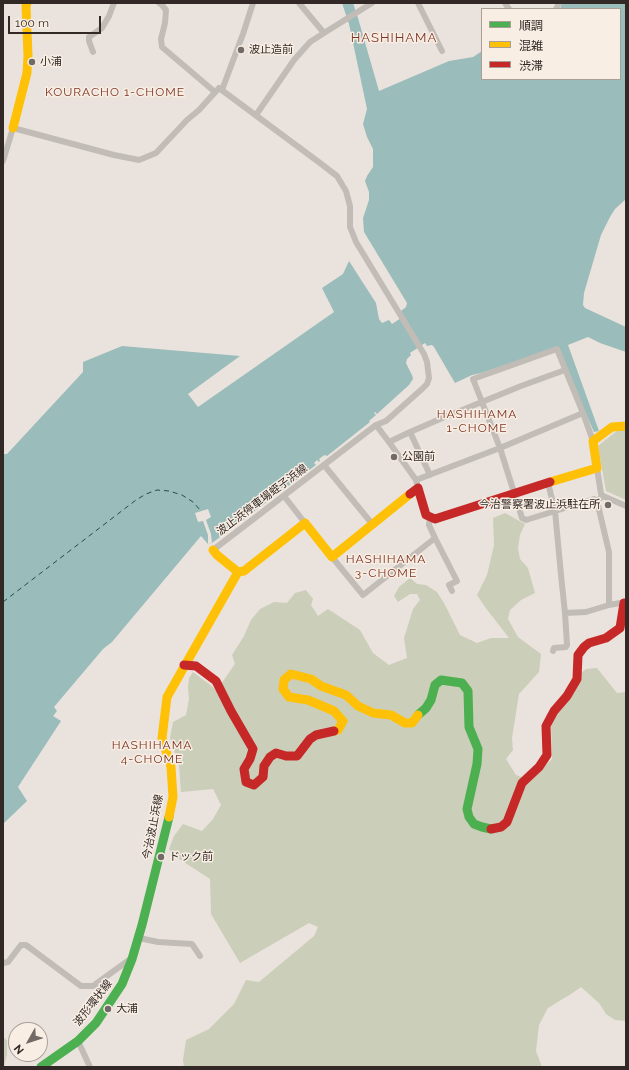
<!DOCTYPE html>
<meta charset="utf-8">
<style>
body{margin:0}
#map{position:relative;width:629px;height:1070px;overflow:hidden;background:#eae3dd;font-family:Raleway,"Noto Sans JP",sans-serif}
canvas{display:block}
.frame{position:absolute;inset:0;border:4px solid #322926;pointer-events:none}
.legend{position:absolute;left:481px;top:8px;width:140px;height:72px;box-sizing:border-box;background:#f8eee4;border:1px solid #a99f98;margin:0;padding:5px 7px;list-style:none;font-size:12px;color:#322926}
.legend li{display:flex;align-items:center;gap:8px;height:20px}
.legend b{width:20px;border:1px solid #a99f98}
.north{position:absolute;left:8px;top:1022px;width:40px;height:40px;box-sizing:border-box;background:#f8eee4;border:1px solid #a99f98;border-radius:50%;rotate:231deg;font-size:11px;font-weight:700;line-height:16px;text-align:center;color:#322926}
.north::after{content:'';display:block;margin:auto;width:14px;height:18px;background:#726a66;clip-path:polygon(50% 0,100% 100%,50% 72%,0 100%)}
.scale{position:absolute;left:8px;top:16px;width:93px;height:18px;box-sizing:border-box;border:2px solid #322926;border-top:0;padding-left:5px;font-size:12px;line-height:14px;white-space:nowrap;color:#322926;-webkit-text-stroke:3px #f8eee4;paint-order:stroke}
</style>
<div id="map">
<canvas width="629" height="1070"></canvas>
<div class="frame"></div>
<ul class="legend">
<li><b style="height:5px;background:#4caf50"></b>順調</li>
<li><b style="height:5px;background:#ffc107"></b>混雑</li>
<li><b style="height:5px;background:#c62828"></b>渋滞</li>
</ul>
<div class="north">N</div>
<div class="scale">100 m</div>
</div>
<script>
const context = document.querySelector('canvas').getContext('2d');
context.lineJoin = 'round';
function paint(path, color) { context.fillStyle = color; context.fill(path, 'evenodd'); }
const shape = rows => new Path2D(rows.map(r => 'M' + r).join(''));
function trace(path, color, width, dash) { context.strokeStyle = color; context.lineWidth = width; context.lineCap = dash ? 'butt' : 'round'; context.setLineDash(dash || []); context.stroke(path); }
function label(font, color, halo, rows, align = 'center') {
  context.font = font + ' Raleway,"Noto Sans JP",sans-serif'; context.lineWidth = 3; context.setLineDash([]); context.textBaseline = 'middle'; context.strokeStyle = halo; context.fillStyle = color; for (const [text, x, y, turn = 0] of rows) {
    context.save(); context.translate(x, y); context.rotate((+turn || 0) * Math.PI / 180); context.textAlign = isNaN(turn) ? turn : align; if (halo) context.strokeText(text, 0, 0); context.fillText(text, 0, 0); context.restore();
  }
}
paint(shape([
 [626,429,626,500,606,491,598,446,618,430],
 [505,513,525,524,520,535,518,548,520,559,528,568,535,593,521,600,510,610,508,619,518,637,541,654,539,672,519,694,512,738,513,750,506,759,516,775,531,780,552,759,551,727,556,715,560,698,570,682,586,669,597,668,617,693,626,692,626,1021,615,1020,606,1014,599,1003,581,987,571,994,548,1008,539,1025,536,1051,542,1067,184,1067,183,1060,186,1040,209,1029,234,1004,246,980,259,982,314,936,318,927,309,923,240,963,211,914,210,879,173,855,169,849,174,836,183,824,202,831,213,819,221,805,213,789,181,792,179,765,170,738,173,722,186,715,189,699,188,687,189,678,193,672,213,687,216,691,235,664,232,655,244,636,251,620,260,609,274,602,287,603,295,593,306,590,313,599,311,605,318,616,328,609,360,630,373,653,389,665,407,658,404,638,413,609,420,600,417,594,410,594,398,602,394,596,399,587,410,578,417,584,426,585,437,592,444,603,460,635,477,643,491,638,509,638,485,607,477,595,487,575,494,545,493,518],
 [3,1036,7,1041,7,1054,4,1067,3,1067]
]), '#cbceb8');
paint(shape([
 [342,3,353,3,358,18,379,91,449,61,473,57,482,51,482,79,620,79,620,9,560,9,562,3,626,3,626,199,615,209,610,217,601,235,584,293,583,305,585,308,626,327,626,352,600,343,588,337,568,345,599,431,594,432,557,348,481,373,472,375,455,383,434,347,432,345,427,346,425,343,410,353,411,355,407,359,406,363,412,375,413,379,409,385,377,414,375,412,374,413,376,415,369,421,370,422,327,456,325,455,323,456,319,459,320,461,319,462,317,460,314,463,316,465,212,543,208,544,201,536,112,642,103,649,54,707,57,711,53,716,61,721,18,787,27,801,3,824,3,454,7,454,83,372,83,362,122,346,240,356,188,394,198,407,334,312,322,288,343,274,349,261,376,303,379,319,382,323,389,320,392,324,404,316,401,311,406,307,407,303,364,232,363,218,369,200,369,192,365,181,367,176,373,167,373,149,367,137,363,124,367,109,352,38,349,24]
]), '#9abcba');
paint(shape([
 [208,509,211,517,206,520,211,534,212,543,208,544,208,535,203,521,198,522,195,513]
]), '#eae3dd');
trace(shape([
 [3,602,136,500,146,494,157,490,169,491,182,495,193,502,201,511]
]), '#1e5051', 1, [5, 4]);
trace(shape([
 [159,3,161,4,166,10,165,23,161,39,162,47,215,92],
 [299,3,324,33,372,3],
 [418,3,442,51],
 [505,3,509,9],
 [556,9,559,3],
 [93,52,89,41,89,37,102,28,109,16,114,3],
 [222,90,243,34,253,3],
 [256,115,294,60,310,42,324,33],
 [3,161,13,128,114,155,139,160,156,153,187,120,199,110,219,88,320,163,337,176,346,191,350,206,350,227,356,242,424,354,427,362,429,378,427,384,422,389,386,421,376,425,213,550],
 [376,425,389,442,416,480,417,484],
 [410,432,430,475],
 [593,441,583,413,557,349,473,379,500,448,522,518,526,520,594,499,597,501,603,496],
 [389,442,410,432,447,416,450,415,521,386,565,370],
 [324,465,373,525],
 [597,468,601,494,603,496,626,506],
 [416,480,500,448,583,413],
 [548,483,555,511,561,575,565,613,567,645,566,647,554,648,553,651],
 [284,496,305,523],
 [597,501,609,552,609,605],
 [435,538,457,581,449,585,452,591],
 [332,557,363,595,435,538,429,525,430,517],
 [565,613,586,612,609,605,626,602],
 [139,938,158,942,192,944,200,956],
 [3,963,8,962,21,945,26,945,81,986,93,986,129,960,132,959],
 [78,1041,90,1067]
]), '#c2bcb7', 6);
trace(shape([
 [418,715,426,708,431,700,435,685,441,680,462,683,468,691,469,727,478,749,477,764,467,809,469,817,474,824,482,827,491,829],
 [41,1067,78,1041,96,1023,122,984,132,959,142,925,169,817]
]), '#4caf50', 9);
trace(shape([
 [13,128,27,73,28,56,26,6,27,3],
 [550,482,597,468,593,441,612,427,626,426],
 [213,550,217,555,238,572,244,571,305,523,332,557,410,494],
 [334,731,338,730,343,721,334,711,308,700,289,697,283,689,284,680,291,674,311,679,321,686,346,695,358,706,373,713,391,715,405,723,412,723,418,715],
 [169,817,173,797,171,767,162,738,167,697,238,572]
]), '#ffc107', 9);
trace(shape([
 [410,494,418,488,426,515,435,519,550,482],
 [184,665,196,666,216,681,231,711,253,749,250,759,244,769,246,782,254,785,263,777,264,766,270,757,276,753,286,756,297,756,310,739,316,735,334,731],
 [491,829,501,827,507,822,522,783,539,767,547,755,546,726,554,711,567,696,577,679,578,655,584,647,589,643,606,638,620,628,624,603]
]), '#c62828', 9);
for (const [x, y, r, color] of [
 [241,50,4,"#726a66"],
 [32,62,4,"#726a66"],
 [394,457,4,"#726a66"],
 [608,505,4,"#726a66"],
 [161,857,4,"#726a66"],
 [108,1009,4,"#726a66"]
]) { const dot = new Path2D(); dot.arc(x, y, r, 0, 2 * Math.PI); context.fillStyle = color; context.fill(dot); trace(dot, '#f8eee4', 1.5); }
label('11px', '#322926', '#f8eee4', [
 ["波止造前",249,50],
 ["小浦",40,62],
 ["公園前",402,457],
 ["今治警察署波止浜駐在所",600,505,"right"],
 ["ドック前",169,857],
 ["大浦",116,1009]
], 'left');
label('11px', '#322926', '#f8eee4', [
 ["波止浜停車場蛭子浜線",262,500,-37],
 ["今治波止浜線",153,827,-79],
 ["波形環状線",93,1003,-52]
]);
context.letterSpacing = '1px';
label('12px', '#7d3523', '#f8eee4', [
 ["KOURACHO 1-CHOME",115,92],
 ["HASHIHAMA",477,414],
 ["1-CHOME",477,428],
 ["HASHIHAMA",386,559],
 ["3-CHOME",386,573],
 ["HASHIHAMA",152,745],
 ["4-CHOME",152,759]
]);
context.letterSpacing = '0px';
context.letterSpacing = '1px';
label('13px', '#7d3523', '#f8eee4', [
 ["HASHIHAMA",394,38]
]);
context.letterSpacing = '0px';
</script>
